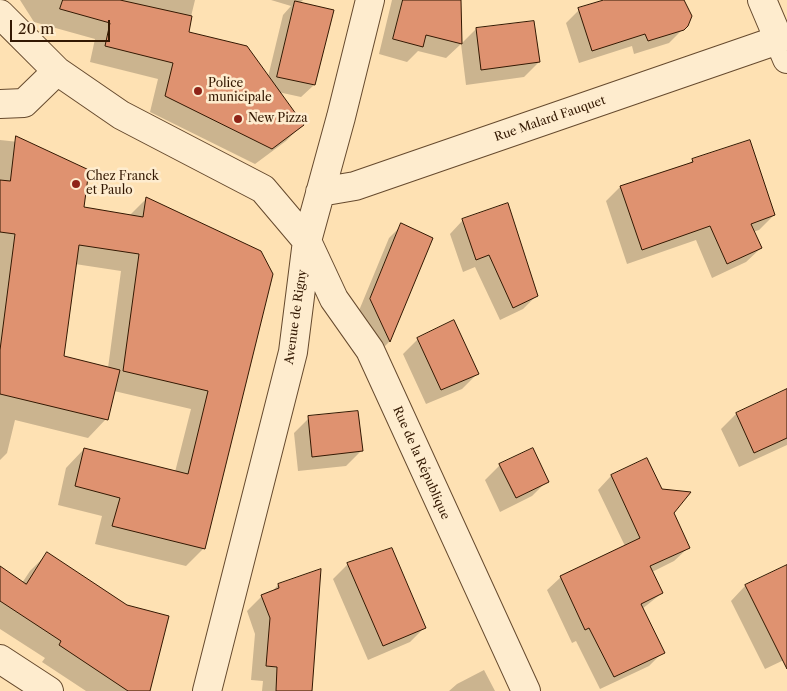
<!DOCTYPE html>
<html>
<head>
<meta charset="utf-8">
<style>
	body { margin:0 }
	#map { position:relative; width:787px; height:691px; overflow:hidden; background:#fee1b3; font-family:"Libre Caslon Text",serif }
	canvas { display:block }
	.scale { position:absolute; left:10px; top:20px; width:100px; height:22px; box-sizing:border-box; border:2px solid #331802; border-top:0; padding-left:6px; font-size:15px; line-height:18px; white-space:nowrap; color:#331802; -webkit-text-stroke:4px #feecce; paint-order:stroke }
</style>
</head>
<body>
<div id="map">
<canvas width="787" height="691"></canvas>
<div class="scale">20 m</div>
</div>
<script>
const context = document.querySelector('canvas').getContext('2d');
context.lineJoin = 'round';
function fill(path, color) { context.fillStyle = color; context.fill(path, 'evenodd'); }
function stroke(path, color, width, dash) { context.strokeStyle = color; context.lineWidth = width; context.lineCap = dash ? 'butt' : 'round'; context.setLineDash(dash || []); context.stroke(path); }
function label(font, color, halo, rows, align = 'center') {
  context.font = font + ' "Libre Caslon Text",serif'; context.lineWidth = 5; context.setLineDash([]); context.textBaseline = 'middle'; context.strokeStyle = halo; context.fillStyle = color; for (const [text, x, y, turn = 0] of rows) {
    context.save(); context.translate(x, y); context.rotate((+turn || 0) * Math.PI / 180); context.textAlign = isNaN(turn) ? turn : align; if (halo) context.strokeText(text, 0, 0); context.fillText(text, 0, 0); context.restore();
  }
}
fill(new Path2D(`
	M20 0H195L187 33 268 77 283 15 291 6 271 0H303L300 3 314 85 301 97 278 92 302 125 286 141 255 164 150 112 158 79 90 62 95 39 34 22Z
	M392 0H460L461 44 446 58 418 51 407 62 379 54Z
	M608 0H683L687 25 669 43 634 54 632 46 579 63 566 23 579 10Z
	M476 29 539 62 524 77 466 85 461 44Z
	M0 140 28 143 83 208 129 216 147 198 260 252 204 548 186 566 95 544 102 516 58 505 66 468 84 449 175 472 191 409 114 391 106 419 88 438 15 420 7 453 0 460ZM75 264 121 271 108 368 62 357Z
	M693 160 774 215 759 230 753 232 761 248 746 262 712 278 696 240 627 264 606 201 620 187 687 165Z
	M463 220 537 295 523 309 500 320 475 267 463 272 450 234Z
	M402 225 432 239 389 342 377 354 358 313 389 238Z
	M418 339 477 374 462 389 426 404 403 354Z
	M784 392 787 398V445L739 467 721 429 736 414Z
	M309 418 361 451 346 466 298 471 294 433Z
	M647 459 688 548 674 561 652 572 662 593 642 609 663 652 649 666 600 689 576 641 572 643 547 590 561 577 625 546 598 490 611 476Z
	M500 465 547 481 532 496 500 512 485 480Z
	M47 554 127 607 146 691H86L42 662 45 658 0 629V568L22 583 30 571Z
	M348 564 425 627 410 642 368 660 333 579Z
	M782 569 787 578V661L786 659 765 669 731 601 745 586Z
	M319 570 308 691H262L263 681 251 680 255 634 247 611 262 596 271 593 278 585Z
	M484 670 495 691H449L457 684Z`), '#0003');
const building = new Path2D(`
	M63 0H120L192 16 189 32 247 46 304 125 272 149 165 96 173 63 105 46 110 23 60 9Z
	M403 0H461L462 44 426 35 423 47 393 39Z
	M604 0H684L692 16 688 26 684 30 648 41 645 34 592 51 578 8Z
	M295 1 334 10 315 85 277 77Z
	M534 21 540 62 481 70 476 28Z
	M16 136 89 170 84 207 143 217 146 197 261 251 273 274 205 549 112 526 120 498 75 486 84 448 188 474 208 391 123 371 139 254 79 245 64 356 120 370 108 420 0 394V350L15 234 0 232V180L10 181Z
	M750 140 775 215 751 224 762 248 727 264 710 226 642 250 620 186 693 162 692 159Z
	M508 203 538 296 513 308 489 255 476 260 462 219Z
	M401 223 433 238 390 342 370 299Z
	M454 320 479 374 441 390 417 338Z
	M787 389V438L754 453 736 413Z
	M358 411 363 451 312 457 308 416Z
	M533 448 549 482 516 498 499 464Z
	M647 458 662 489 691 492 674 513 690 548 650 566 663 593 641 604 665 653 614 677 589 628 585 630 560 576 640 538 611 475Z
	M392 548 426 628 383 646 347 563Z
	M47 552 127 605 169 616 150 691H128L59 645 61 641 0 601V566L26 584Z
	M787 565V669L745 585Z
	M321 569 312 691H276L277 667 266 666 270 618 261 595 279 588 278 584Z`);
fill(building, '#df9270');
stroke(building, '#331802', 1);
const minor = new Path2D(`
	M762 0 787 59
	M0 14 57 71 121 115 263 189 307 241 334 299 370 350 526 691
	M0 104 24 103 57 71
	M320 192 355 186 778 40
	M0 659 49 691
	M207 691 293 352 307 241 341 117 370 0`);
stroke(minor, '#664a2e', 30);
stroke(minor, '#feecce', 28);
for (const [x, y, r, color] of [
	[198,91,5,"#8f2418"],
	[238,119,5,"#8f2418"],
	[76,184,5,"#8f2418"]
]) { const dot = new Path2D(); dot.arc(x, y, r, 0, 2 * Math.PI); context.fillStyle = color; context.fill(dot); stroke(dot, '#feecce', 2); }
label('12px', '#331802', '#feecce', [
	["Police",208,84],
	["municipale",208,98],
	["New Pizza",248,119],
	["Chez Franck",86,177],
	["et Paulo",86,191]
], 'left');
label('12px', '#331802', '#feecce', [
	["Rue Malard Fauquet",550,119,-19],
	["Avenue de Rigny",296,317,-82],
	["Rue de la République",421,463,66]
]);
</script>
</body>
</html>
